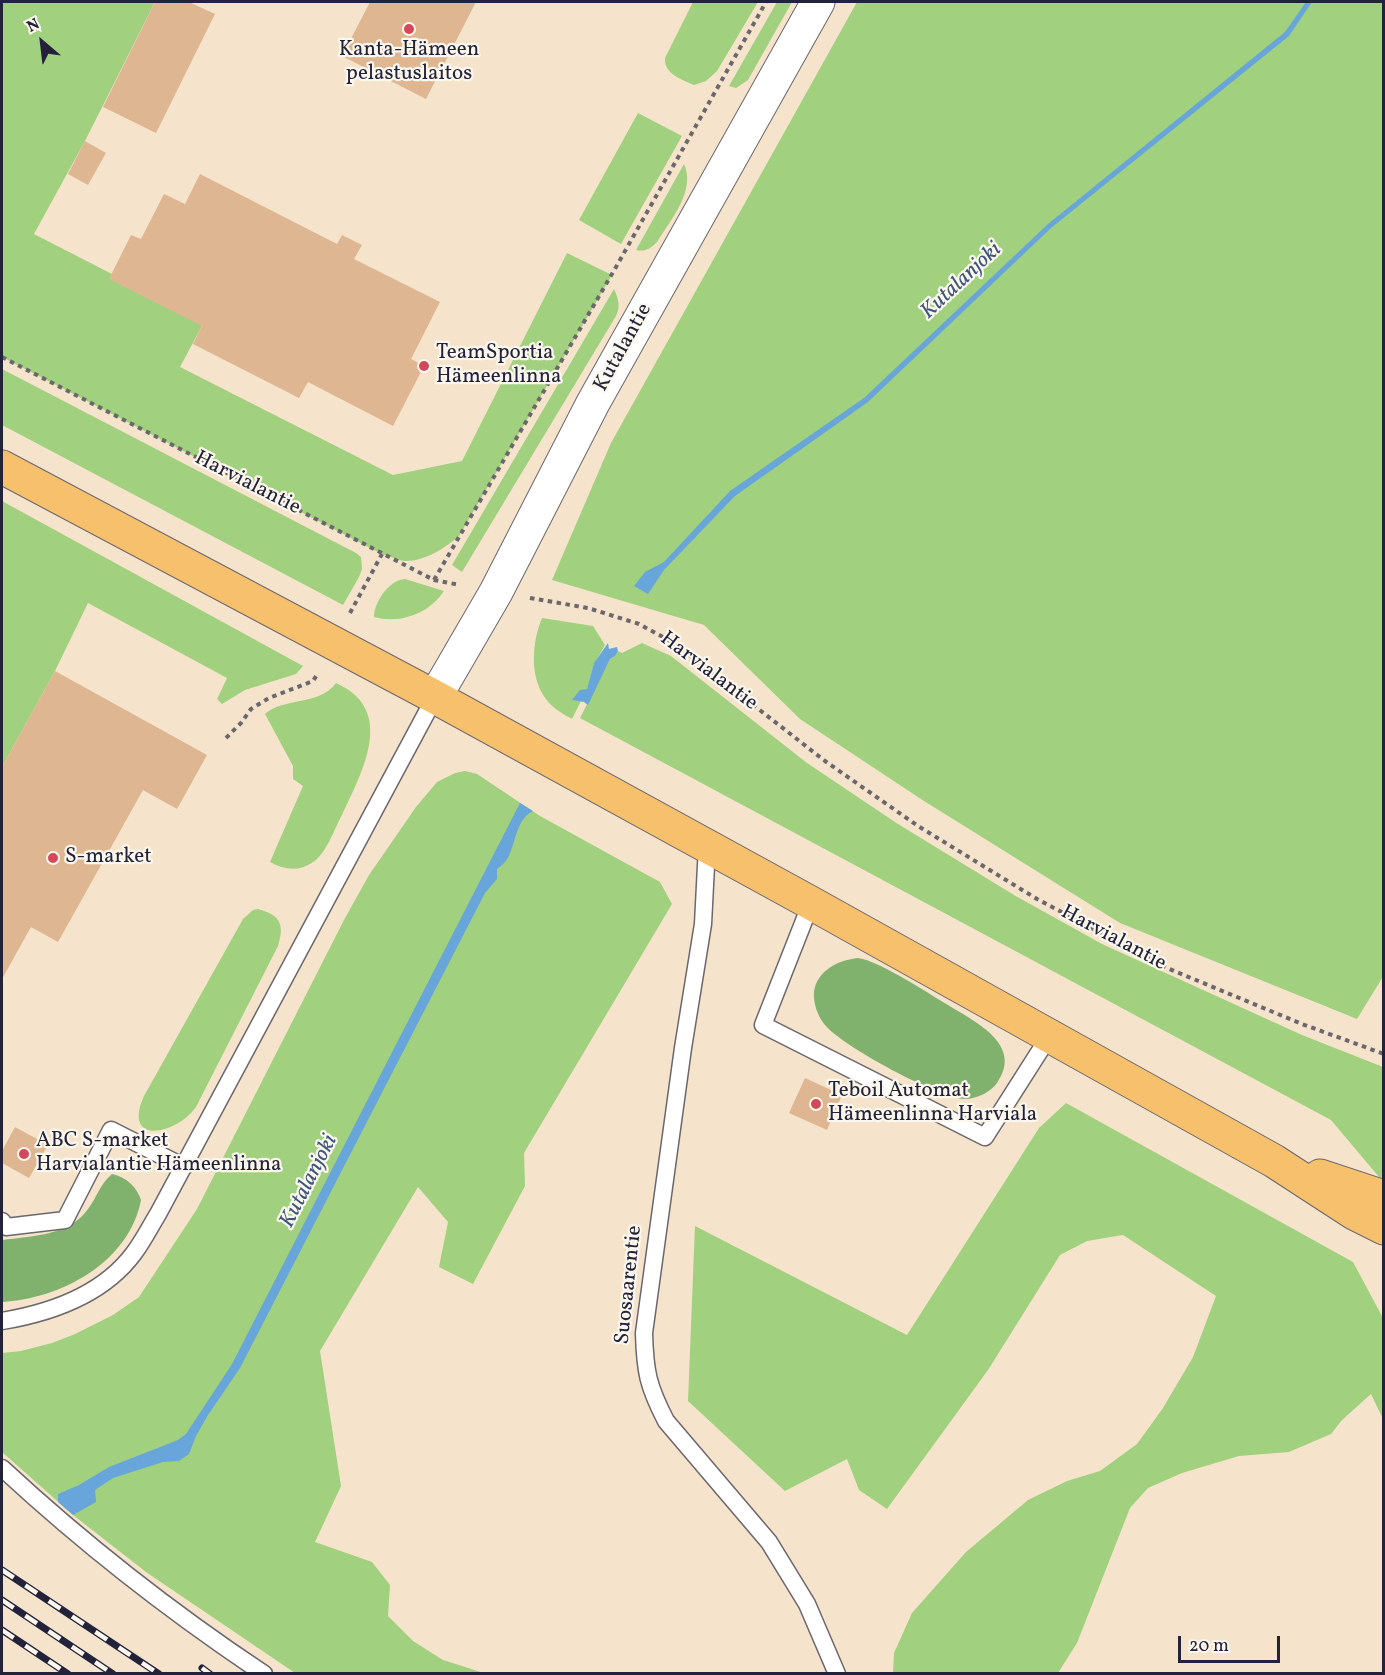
<!DOCTYPE html>
<html>
<head>
<meta charset="utf-8">
<style>
	body { margin:0 }
	#map { position:relative; width:1385px; height:1675px; overflow:hidden; background:#f5e4cb; font-family:Vollkorn,serif }
	canvas { display:block }
	.frame { position:absolute; inset:0; border:3px solid #22223b; pointer-events:none }
	.north { position:absolute; left:12px; top:12px; width:60px; height:60px; -webkit-text-stroke:4px #fbf7ec; paint-order:stroke; rotate:332deg; font-size:16px; font-weight:700; line-height:24px; text-align:center; color:#22223b }
	.north::after { content:''; display:block; margin:auto; width:21px; height:27px; background:#22223b; clip-path:polygon(50% 0,100% 100%,50% 72%,0 100%) }
	.scale { position:absolute; left:1178px; top:1636px; width:102px; height:27px; box-sizing:border-box; border:3px solid #22223b; border-top:0; padding-left:8px; font-size:18px; line-height:21px; white-space:nowrap; color:#22223b; -webkit-text-stroke:4px #fbf7ec; paint-order:stroke }
</style>
</head>
<body>
<div id="map">
<canvas width="1385" height="1675"></canvas>
<div class="frame"></div>
<div class="north">N</div>
<div class="scale">20 m</div>
</div>
<script>
const context = document.querySelector('canvas').getContext('2d');
context.lineJoin = 'round';
function fill(path, color) { context.fillStyle = color; context.fill(path, 'evenodd'); }
function stroke(path, color, width, dash) { context.strokeStyle = color; context.lineWidth = width; context.lineCap = dash ? 'butt' : 'round'; context.setLineDash(dash || []); context.stroke(path); }
function label(font, color, halo, rows, align = 'center') {
  context.font = font + ' Vollkorn,serif'; context.lineWidth = 4.5; context.setLineDash([]); context.textBaseline = 'middle'; context.strokeStyle = halo; context.fillStyle = color; for (const [text, x, y, turn = 0] of rows) {
    context.save(); context.translate(x, y); context.rotate((+turn || 0) * Math.PI / 180); context.textAlign = isNaN(turn) ? turn : align; if (halo) context.strokeText(text, 0, 0); context.fillText(text, 0, 0); context.restore();
  }
}
fill(new Path2D(`
	M2 2H155L85 141 34 234 112 274 202 326 180 367 393 475 462 461 567 253 612 275 459 536C445 548 425 561 406 561 398 561 390 556 382 554L2 357Z
	M693 2H758L717 71 706 81 694 85C681 79 664 74 665 58Z
	M777 2H792L748 80 736 88 729 86Z
	M857 2H1383L1384 975 1357 1019 1120 923 924 801 800 719 704 625 552 580 611 443Z
	M638 113 682 136 621 244 579 220Z
	M684 164C696 191 671 219 657 242 650 249 645 252 636 250Z
	M614 289C618 298 621 306 616 316L462 572 452 565Z
	M2 369 356 553 361 557 362 569 359 577 343 605 2 425Z
	M2 501 303 666 296 674 245 690 222 704 217 699 227 678 88 603 55 671 2 767Z
	M405 579 444 591C429 614 400 624 374 617 374 602 389 580 405 579Z
	M542 618 593 626 605 645 594 664 587 690 573 700 581 701 572 719C563 714 551 707 546 699 529 677 532 642 542 618Z
	M642 643 671 656 807 763 898 824 1014 895 1102 944 1302 1035 1383 1067V1178L1379 1177 1331 1120 580 718 610 659 615 656 618 651 622 653Z
	M336 683C397 710 362 772 342 815 334 829 327 853 313 862 299 872 284 870 270 862L303 786 293 779V766L265 714C284 697 319 706 336 683Z
	M465 771 477 774 540 816 660 882 672 904 524 1153 525 1186 473 1284 439 1267 448 1222 418 1187 320 1351 341 1486 315 1542 372 1562 390 1585 388 1616 413 1641 443 1660 484 1673H295L146 1572 73 1515 2 1452V1353L21 1351 52 1343 75 1334 113 1315 139 1297 197 1209 344 920 369 875 416 807 437 782 455 773Z
	M258 909C280 915 285 924 278 946L196 1107C174 1137 122 1144 144 1096L243 919 253 910Z
	M1066 1103 1353 1262 1383 1318V1419L1371 1394 1342 1420 1331 1434 1289 1452 1239 1456 1182 1473 1148 1488 1130 1508 1077 1643 1058 1673H893L894 1653 912 1613 966 1552 1028 1500 1067 1481 1100 1471 1137 1444 1163 1408 1193 1357 1216 1296 1123 1235 1087 1241 1060 1255 988 1370 887 1509 859 1490 847 1459 785 1491 688 1401 695 1226 907 1335 1039 1128Z`), '#a1d07e');
fill(new Path2D(`
	M858 958C881 961 935 998 958 1011 985 1027 1021 1049 997 1083 991 1092 976 1099 965 1099 940 1099 842 1046 825 1025 818 1017 813 1003 814 992 817 970 839 960 858 958Z
	M112 1174C126 1177 137 1187 141 1200 129 1263 60 1299 2 1302V1240C31 1236 69 1236 88 1209 97 1197 100 1184 112 1174Z`), '#80b26d');
fill(new Path2D(`
	M1306 2H1312L1289 36 1051 228 868 402 735 496 664 570 648 594 634 586 645 572 664 562 730 491 864 398 1048 224 1285 32Z
	M608 643 609 649 617 647 618 651 615 656 610 659 588 705 584 702 572 700 580 690 587 689 594 663Z
	M520 803 533 811C514 820 516 849 505 862 503 865 499 867 497 869V879L485 893 240 1368 208 1415 196 1436 189 1454 179 1461 163 1462 113 1478 95 1490 96 1502 73 1515 58 1502V1494L79 1485 109 1467 178 1440 186 1434 232 1364Z`), '#68a5da');
fill(new Path2D(`
	M155 2H189L215 14 156 133 103 107Z
	M370 2H476L426 99 342 56Z
	M85 141 106 153 88 185 68 174Z
	M200 174 337 244 342 235 362 245 354 259 440 302 411 359 424 366 393 426 308 382 299 398 193 344 202 326 109 279 131 235 141 239 164 194 185 204Z
	M55 671 207 755 177 809 143 790 58 942 31 927 2 979V767Z
	M805 1078 842 1095 827 1130 789 1113Z
	M15 1127 48 1145 29 1178 2 1163V1151Z`), '#deb691');
const lane = new Path2D(`
	M707 846 703 924 683 1048 644 1333C645 1372 648 1386 666 1421L769 1542 807 1604 837 1674
	M811 903 763 1025 985 1137 1050 1035
	M2 1221 6 1227 65 1220 111 1130 184 1167
	M2 1321C50 1313 103 1295 134 1253 143 1241 150 1227 158 1214L435 697
	M2 1468C84 1544 171 1612 264 1674`);
const street = new Path2D(`
	M435 697 496 592 593 403 818 2`);
const primary = new Path2D(`
	M2 467 435 697 811 903 1274 1161 1354 1213 1384 1228
	M1320 1176 1384 1197`);
stroke(lane, '#6c666d', 19);
stroke(street, '#6c666d', 35);
stroke(primary, '#6c666d', 35);
stroke(new Path2D(`
	M2 357 434 580 460 585
	M434 580 616 267 766 2
	M530 598 588 608 639 624 674 643 825 761 918 826 1037 899 1167 968 1302 1024 1384 1054
	M350 613 382 554
	M226 738 241 723 251 709 269 698 313 681 318 673`), '#6c666d', 4, [4.5, 4.5]);
stroke(lane, '#fff', 16);
stroke(street, '#fff', 33);
stroke(primary, '#f7c06c', 33);
const rail = new Path2D(`
	M2 1570 159 1674
	M2 1600 113 1674
	M2 1630 68 1674
	M202 1668 210 1674`);
stroke(rail, '#22223b', 7);
stroke(rail, '#fbf7ec', 4.5, [14]);
for (const [x, y, r, color] of [
	[409,29,6,"#d1495b"],
	[424,366,6,"#d1495b"],
	[53,858,6,"#d1495b"],
	[816,1104,6,"#d1495b"],
	[24,1154,6,"#d1495b"]
]) { const dot = new Path2D(); dot.arc(x, y, r, 0, 2 * Math.PI); context.fillStyle = color; context.fill(dot); stroke(dot, '#fbf7ec', 2); }
label('21px', '#22223b', '#fbf7ec', [
	["Kanta-Hämeen",409,51,"center"],
	["pelastuslaitos",409,75,"center"],
	["TeamSportia",436,354],
	["Hämeenlinna",436,378],
	["S-market",65,858],
	["Teboil Automat",828,1092],
	["Hämeenlinna Harviala",828,1116],
	["ABC S-market",36,1142],
	["Harvialantie Hämeenlinna",36,1166]
], 'left');
label('21px', '#22223b', '#fbf7ec', [
	["Kutalantie",624,348,-61],
	["Harvialantie",247,484,27],
	["Harvialantie",708,672,37],
	["Harvialantie",1113,939,28],
	["Suosaarentie",630,1285,-84]
]);
label('italic 22px', '#3e567b', '#fbf7ec', [
	["Kutalanjoki",962,282,-43],
	["Kutalanjoki",310,1182,-63]
]);
</script>
</body>
</html>
